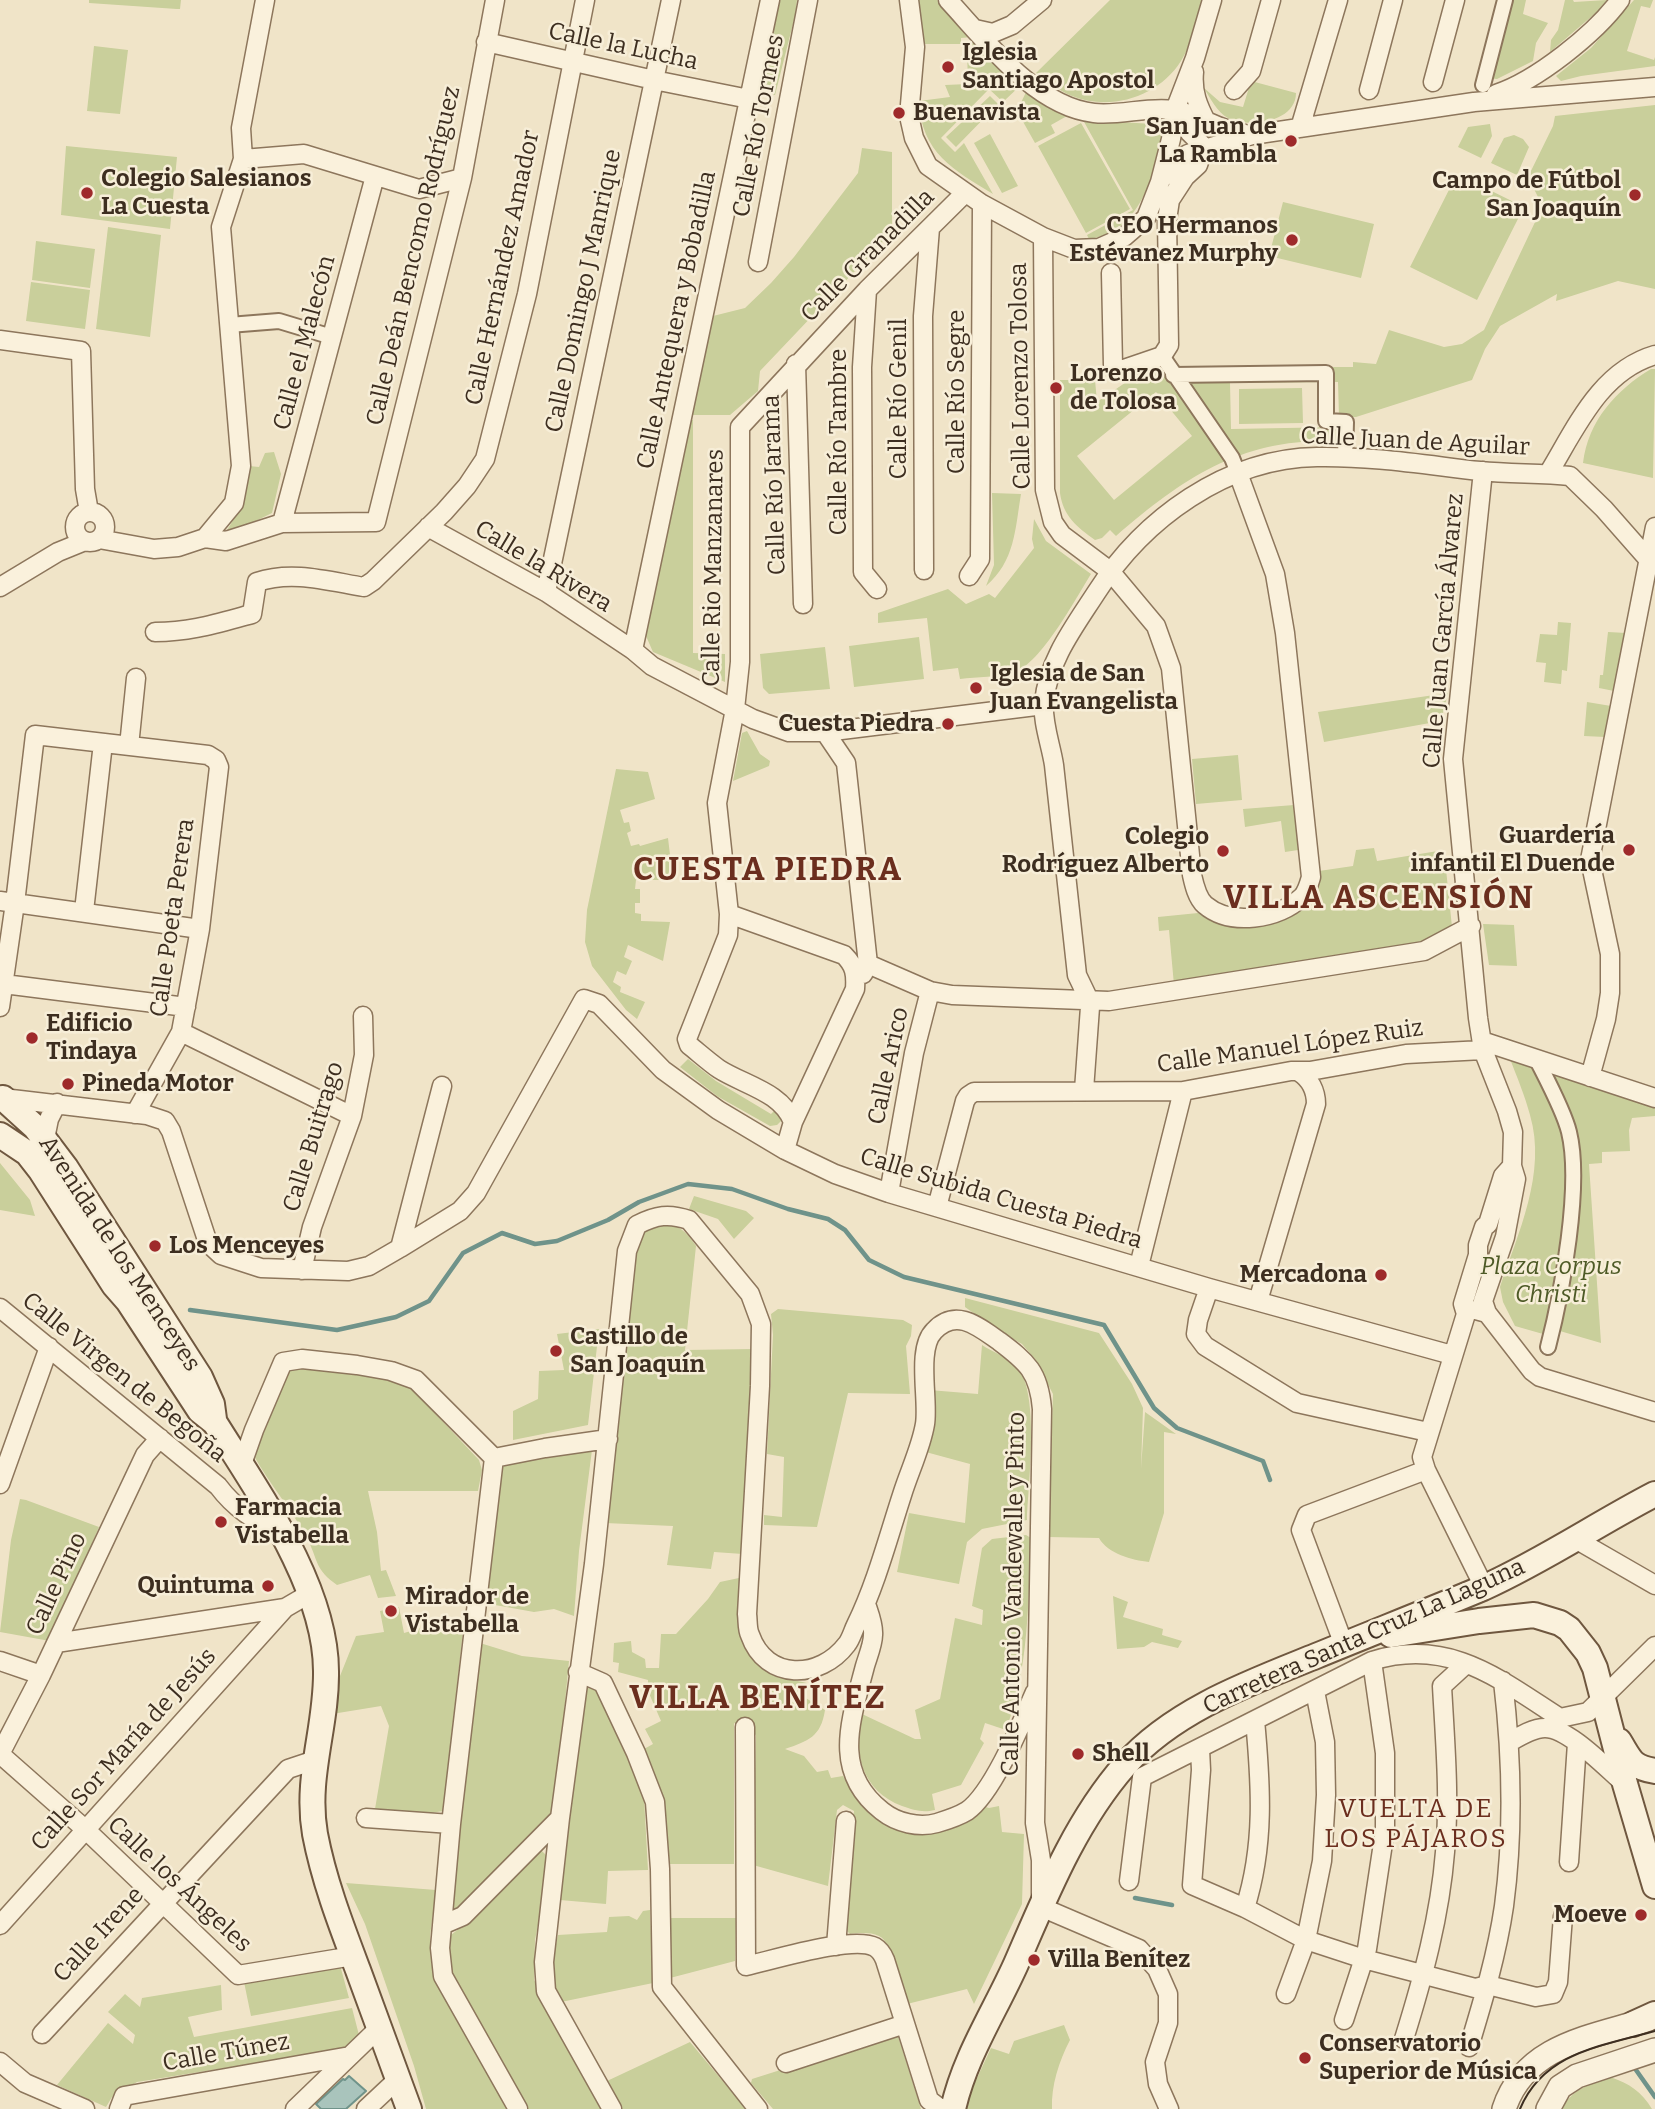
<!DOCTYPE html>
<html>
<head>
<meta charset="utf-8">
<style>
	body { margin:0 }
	canvas { display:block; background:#f0e4c8 }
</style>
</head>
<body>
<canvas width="1655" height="2109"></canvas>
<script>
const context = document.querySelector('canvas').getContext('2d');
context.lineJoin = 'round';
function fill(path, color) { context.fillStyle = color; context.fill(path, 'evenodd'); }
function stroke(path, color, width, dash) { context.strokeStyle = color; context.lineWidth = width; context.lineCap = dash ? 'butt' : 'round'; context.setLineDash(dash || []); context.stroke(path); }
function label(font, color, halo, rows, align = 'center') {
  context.font = font + ' Bitter,serif'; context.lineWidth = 5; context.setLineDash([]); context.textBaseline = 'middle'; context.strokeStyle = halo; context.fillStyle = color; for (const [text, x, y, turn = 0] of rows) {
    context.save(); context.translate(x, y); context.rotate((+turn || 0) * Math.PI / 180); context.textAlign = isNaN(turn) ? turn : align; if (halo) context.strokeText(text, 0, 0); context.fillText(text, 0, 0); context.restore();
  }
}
fill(new Path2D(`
	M89 0H181L180 9H177L89 3Z
	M776 0H797L795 16 775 95 754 91Z
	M918 0H937L1022 84 1003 102 989 89 941 138 955 152 964 143 993 194C954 170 921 153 919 101L950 97 945 85 968 84 967 50H972V37L961 38V44H921Z
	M1110 0H1202C1196 20 1192 44 1181 61 1159 96 1112 112 1072 96 1059 91 1048 81 1036 73Z
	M1508 0H1526L1523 14 1548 23 1536 43 1533 61 1497 79 1487 78Z
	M1565 0H1573L1574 2 1607 0 1598 11 1550 52 1551 40 1558 30Z
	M1634 0H1653L1650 8 1641 6 1627 51 1654 60 1655 57V66L1581 76 1561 81 1556 76 1591 48Z
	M94 46 128 50 120 114 87 111Z
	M1251 81 1296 93C1296 122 1249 129 1228 118 1217 112 1210 98 1204 88L1220 102 1243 107Z
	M1027 90 1043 105 1067 116 1051 125 1055 133 1035 143 1017 111Z
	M990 96 998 104 956 147 946 137Z
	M1655 105V289L1618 281 1556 301 1557 294 1500 326 1485 349 1472 380 1356 417H1339L1338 382 1230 383 1231 429 1339 427V441C1243 438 1187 475 1116 536L1110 530 1102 538 1095 540C1077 527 1063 516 1060 493V380H1095L1097 402 1138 374 1173 359 1180 367H1353V362L1376 364 1389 330 1444 347 1462 344 1484 330 1536 220 1538 197 1528 177 1553 126 1555 116ZM1156 392 1192 436 1114 500 1077 456Z
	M1083 120 1154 124C1163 130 1164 135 1164 146 1148 185 1138 232 1089 239L1087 235 1133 210Z
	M1081 123 1130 209 1086 233 1038 146Z
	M1490 124 1492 136 1481 158 1458 147 1468 127Z
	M990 134 1018 186 1002 193 974 143Z
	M1514 135 1523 139 1529 147 1517 175 1491 163 1504 138Z
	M66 146 177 157 170 229 61 215Z
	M862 148 892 152V232L760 371 758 391 730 415H687L709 317 745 308 771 283 794 257 858 173Z
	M1457 174 1524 207 1477 300 1410 267Z
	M1283 202 1374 224 1361 278 1269 256Z
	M108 227 161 235 150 337 96 329Z
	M36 241 95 249 90 288 32 280Z
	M31 282 90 290 85 329 26 321Z
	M1651 369H1655L1653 478 1583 463C1588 421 1616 390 1651 369Z
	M1302 388 1303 423 1239 424V389Z
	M687 419 693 420V653L725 654V682L653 652 646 636Z
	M274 452 281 474 272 513 227 535 225 533C240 511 247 493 249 466L259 467 265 453Z
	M992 493 1021 494C1015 530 1015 561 986 586L994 565Z
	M1034 519 1046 541 1091 574C1076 598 1041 664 1014 672 998 677 977 677 960 679L958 668 933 671 927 618 878 623V613L948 589 966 604 989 594 995 598 1034 548 1032 539Z
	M1558 622 1571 623 1567 671 1562 670 1561 684 1544 682 1546 663 1536 662 1540 634 1557 635Z
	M1608 632 1626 633 1614 691 1599 688 1600 675H1603Z
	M919 637 924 679 854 687 849 646Z
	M825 647 830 689 769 694 763 688 760 654Z
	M1448 693 1441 721 1324 742 1318 712Z
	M1587 702 1611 706 1605 737 1584 736Z
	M747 731 760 754 770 761 769 766 733 781 742 733Z
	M1238 755 1242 800 1196 804 1192 759Z
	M616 769 648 772 655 799 620 810 624 823 629 822 631 831 627 833 631 846 639 844 640 846 668 838 673 880H636L635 889H640V903H635V913L641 914V921L670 922 663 961 628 945 624 957 632 961 626 975 617 971 613 982 621 987 620 992 645 1002 637 1019 626 1010 592 966 585 942 587 910Z
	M1294 805 1298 850 1285 852 1281 821 1245 827 1243 809Z
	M1374 848 1377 861 1444 850 1452 927 1422 945 1174 985 1169 930 1159 931 1158 917 1198 913 1219 924 1251 927 1274 921 1319 871 1353 866 1356 850Z
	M1483 924 1514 925 1517 966 1489 965Z
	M688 1059 716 1081 771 1114 775 1110 782 1120 777 1125 770 1126 717 1096 680 1067Z
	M1510 1059 1655 1106V1116L1632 1118 1629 1130 1630 1151 1602 1152V1163L1589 1164 1601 1343 1553 1329 1550 1336 1515 1326 1503 1302 1500 1287C1518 1233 1547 1173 1530 1115 1525 1096 1517 1077 1510 1059Z
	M0 1163 30 1200 35 1216 0 1210Z
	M694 1196 746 1211 754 1218 734 1239 718 1219 689 1209Z
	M661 1222C679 1225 686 1231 696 1246L685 1350 754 1349 743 1554 714 1552 711 1569 667 1565 673 1526 605 1523 630 1255 638 1232Z
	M965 1298 1099 1333 1132 1384 1143 1408 1141 1469 1145 1412 1176 1434 1164 1432V1513L1149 1562C1132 1560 1108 1554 1099 1538L1048 1537 1053 1394 1035 1359 1022 1344 994 1328 965 1307Z
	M778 1309 903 1320 912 1325 911 1336 906 1346 910 1394 848 1393 817 1527 764 1525V1515L782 1517 784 1457 767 1454 773 1335 771 1314Z
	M599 1329 588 1425 513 1440V1411L538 1399 539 1371 564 1370 557 1334Z
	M982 1345C992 1352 1006 1356 1015 1364 1041 1389 1028 1484 1027 1520L982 1529 967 1542 959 1584 897 1572 909 1513 965 1523 970 1464 922 1451 929 1390 978 1394Z
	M290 1362 382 1376 410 1387 479 1460 482 1470 478 1491H368L377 1532 381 1571 386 1570 396 1596 378 1598 370 1575 337 1585C315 1569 319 1563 308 1540 293 1511 270 1485 254 1456Z
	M587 1443 592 1450 579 1551 574 1616 554 1609 534 1612 484 1603 499 1464Z
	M20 1499 26 1500 99 1527 50 1641 0 1632 11 1540Z
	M1026 1535 1031 1538C1028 1604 1029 1668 1006 1730L985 1723 980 1739 984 1743 961 1785 932 1794 935 1810C922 1813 914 1810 902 1806 862 1791 852 1752 862 1714L915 1739H921L915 1710 940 1699 955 1618 982 1625 983 1610 972 1606 982 1548 992 1539Z
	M739 1578 738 1630 756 1662 774 1676 807 1683 801 1695 825 1710C821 1737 808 1741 785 1749L804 1756 817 1772 828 1770 831 1778 843 1776 853 1794 877 1816 906 1828 982 1806 989 1808 999 1806 1002 1832 1024 1834 1022 1904 974 2004 967 1989 907 2004C902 1989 893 1942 879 1936 870 1932 859 1933 850 1934L843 1927 854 1811 843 1805 837 1810 828 1886 753 1865 756 1735 734 1723V1864H667L662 1794 644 1749 653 1744 645 1729 661 1721 648 1691V1680L618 1672 619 1663 613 1662 614 1643 631 1641 632 1652 645 1659 646 1668H659L661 1634H676L708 1599 720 1582Z
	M1113 1596 1128 1602 1123 1617 1163 1629 1162 1635 1182 1641 1178 1648 1152 1642 1144 1647 1117 1649Z
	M399 1607 404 1633 421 1628 433 1619 463 1631 443 1811 431 1813 375 1809 389 1726 381 1706 332 1714 340 1676 356 1636 384 1632 380 1611Z
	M480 1643 522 1656 569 1661 554 1815 468 1906 452 1913 457 1840Z
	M585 1682 597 1687 644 1798 648 1870 608 1871 606 1904 560 1900 575 1756Z
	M541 1850 547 1856 545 1889 535 1940 534 1980 605 2109H526L451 1976 447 1962 451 1935 466 1923Z
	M346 1883 436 1890 430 1936 431 1962 435 1976 447 2003 507 2109H426L414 2066 365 1924Z
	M650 1910 653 1983 561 2002C550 1976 552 1963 558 1935L607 1932 609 1917 629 1916 637 1920 643 1911Z
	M667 1918H736L735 1961 670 1978Z
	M340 1965 349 1998 251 2016 244 1982Z
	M221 1985 222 2010 188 2017 194 2037 352 2008 359 2035 349 2048 137 2082 112 2097 106 2107 57 2085 108 2023 133 2044 135 2035 108 2012 125 1994 140 2007 142 1998Z
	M1064 2025 1070 2040C1059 2061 1051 2086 1052 2109H966L971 2091 991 2048 1009 2054 1014 2041Z
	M897 2033 921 2109H773L751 2083 752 2079Z
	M690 2042 746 2109H622L607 2081Z
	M1610 2077C1629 2083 1642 2092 1652 2109H1561C1572 2090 1589 2084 1610 2077Z`), '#c9cf9b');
const water = new Path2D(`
	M349 2076 366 2091 346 2109H321L316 2104 343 2079 345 2080Z`);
fill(water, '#a9c4bc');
stroke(water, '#6f938a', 2);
stroke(new Path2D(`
	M190 1310 337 1330 396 1317 429 1301 463 1253 502 1233 535 1244 557 1241 608 1220 639 1202 688 1184 732 1189 788 1209 828 1219 845 1230 869 1260 904 1277 1104 1325 1154 1408 1177 1428 1263 1461 1270 1480
	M1135 1898 1172 1905
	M1636 2070 1655 2097`), '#6f938a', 4.5);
const pedestrian = new Path2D(`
	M1483 85 1505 0
	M229 325 279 321 332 337
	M1162 356 1232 458 1238 473
	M1173 375 1326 373V421L1346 422 1345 458
	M1536 1058C1546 1078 1564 1111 1569 1132 1582 1185 1562 1293 1548 1347`);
const minor = new Path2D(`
	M909 0 915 47 909 116 914 138 928 166 982 204 1043 237 1074 249 1099 248 1124 237 1146 218 1160 182 1171 139 1175 110 1195 58 1212 0
	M948 0C986 41 1036 107 1094 113 1121 116 1147 106 1174 110 1199 114 1219 131 1245 134
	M975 29 993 33 1012 25 1042 0
	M486 42 654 80 749 99
	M1194 72C1192 92 1198 106 1207 123
	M1433 82 1455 0
	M1234 90 1251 71 1271 0
	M1369 90 1393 0
	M1496 94C1536 81 1595 34 1620 0
	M1300 128 1338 0
	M243 159 304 154 419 189 462 178
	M1164 177 1175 162 1188 154 1252 135 1474 102 1655 87
	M1043 237 1045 490 1053 522 1062 535 1110 571 1156 626 1171 668 1192 875C1194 884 1197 898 1205 905 1231 927 1278 919 1302 897 1307 892 1309 884 1311 877L1285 633 1275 574 1238 473
	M758 262 808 0
	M1111 273 1113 365 1121 370 1162 356 1169 345 1167 220 1170 200 1185 177 1198 165 1204 147 1190 133 1175 110
	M867 290 862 367 863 572 877 589
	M0 340 81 351 85 489 89 512
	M796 364 803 604
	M1483 471 1453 759 1478 1018 1483 1050 1507 1111 1513 1132 1512 1166 1516 1179 1505 1237 1483 1301 1487 1313
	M1548 474C1576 428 1600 371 1655 355
	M75 527a15 15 0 1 1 30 0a15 15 0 1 1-30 0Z
	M282 523 375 176
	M428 527 546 592 633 650 652 666 753 719 789 732H825L1044 705
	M205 538 226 541 282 523 376 522 462 178 495 0
	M99 539 154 549 178 547 205 538 234 503 241 466 221 227 243 159 241 128 265 0
	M924 570 923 316 930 228
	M969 576 980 559 982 204
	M0 587 58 552 85 541
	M546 592 671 0
	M155 632C191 632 218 623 252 614L257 582C292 570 328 581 364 587L373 581 444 512 467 486 485 459 527 294 585 0
	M633 650 770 0
	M825 732 846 763 868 964 863 974
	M129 746 136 678
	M0 901 200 929
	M84 911 103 743
	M729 914 844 955C855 966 856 974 855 989L793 1122 785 1150
	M868 964 930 991 952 995 1109 1001 1424 951 1471 926
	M4 984 186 1007
	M0 1007 15 903 35 735 208 755 216 760 219 767 200 929 181 1032 135 1114
	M181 1032 352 1116
	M1482 1041 1655 1098
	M1590 1077 1606 1019 1610 993V954L1590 860 1655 527
	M1084 1090 1090 1007 1089 1000 1077 975C1069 905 1062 835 1054 765 1051 745 1042 722 1044 702 1048 661 1074 627 1096 593 1143 519 1226 458 1317 457 1372 456 1426 465 1480 471 1510 474 1540 473 1570 476L1604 509 1648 559
	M3 1098 147 1115 165 1121 171 1131 208 1243 221 1255 261 1268 348 1271 369 1266 400 1248 460 1211 476 1193 584 999 599 1004 663 1070 718 1110 785 1150 835 1174 889 1193 1209 1288 1452 1355
	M793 1122C782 1092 744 1085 719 1069 709 1062 699 1053 689 1045L687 1039 728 935 729 914 717 803 735 709 740 662V427L867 290 965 193
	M45 1139 49 1119 57 1103
	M889 1193 914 1053 930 991
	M937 1207 965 1101 968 1096 974 1092 1183 1091 1291 1071H1310L1406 1054 1483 1050
	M400 1248 442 1086
	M1139 1266 1183 1091
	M302 1270 312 1227 352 1116 364 1055 363 1016
	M1209 1288 1198 1320 1196 1334 1205 1346 1297 1403 1428 1432
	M1258 1301 1316 1104C1316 1091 1310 1079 1299 1072
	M0 1308 218 1486C233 1506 256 1524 280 1530
	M1476 1310 1487 1313 1532 1371 1540 1377 1655 1412
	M241 1467 254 1430 283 1362 302 1359 357 1365 391 1371 416 1380 494 1458
	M0 1484 49 1347
	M1577 1540 1655 1585
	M1484 1587 1426 1470 1422 1457 1466 1314 1463 1304 1478 1255V1245L1484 1227 1488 1224 1503 1176 1512 1166
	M866 1604C869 1613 874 1625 873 1635 873 1644 868 1656 865 1666 851 1720 831 1771 882 1811 897 1823 919 1828 937 1823 947 1820 959 1816 967 1811 993 1793 1022 1722 1035 1692
	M56 1643 285 1608 309 1594
	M1344 1645 1301 1530 1307 1515 1426 1470
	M0 1661 41 1675
	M578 1672 603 1683 636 1753 655 1802 660 1869 662 1987 758 2109
	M1557 1726 1560 1718 1588 1712 1655 1646
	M745 1727 746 1966C773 1960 853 1935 875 1947 880 1950 883 1955 885 1960L929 2100 941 2109
	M1510 1742C1520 1736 1533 1728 1545 1728 1569 1728 1607 1769 1625 1784
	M1200 1749 1201 1770 1192 1885 1245 1908 1306 1940 1364 1959 1475 1988 1488 1985 1536 1997 1553 1994 1558 1982 1563 1916
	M0 1754 85 1829 238 1975 353 1956
	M0 1754 41 1675 145 1455 160 1438
	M366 1818 451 1824
	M1569 1862 1577 1743
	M1129 1881 1142 1777 1372 1661C1449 1637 1499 1679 1560 1718
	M1245 1908C1265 1845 1261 1785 1255 1720
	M0 1925 285 1608
	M442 1925 463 1916 560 1818
	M836 1946 846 1821
	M1286 1994 1306 1940 1322 1861 1326 1795 1325 1742 1315 1691
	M1344 2020 1367 1949 1385 1830V1753L1372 1661
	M42 2034 288 1769 315 1760
	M1404 2039C1423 1978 1440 1916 1445 1852 1450 1797 1445 1741 1442 1686L1466 1664
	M1469 2047C1483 2001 1497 1954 1504 1906 1514 1831 1512 1757 1503 1681
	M0 2062 25 2083 85 2109
	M786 2063 905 2024
	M119 2109 124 2096 350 2056
	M295 2109 379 2028
	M366 2109 398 2079
	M518 2109 443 1976 440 1948 451 1824 494 1458 545 1448 608 1439
	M612 2109 546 1991 544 1962 560 1818 594 1564 627 1251 637 1225C656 1215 669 1213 689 1220L750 1294 761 1324 760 1386 747 1614C748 1621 747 1629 750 1635 766 1681 820 1680 847 1644 851 1639 853 1631 856 1625 876 1584 888 1538 902 1495 909 1472 921 1448 925 1424 929 1400 916 1349 934 1331 956 1307 979 1327 999 1341 1027 1362 1039 1372 1042 1409L1035 1823 1041 1860V1907L1139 1949 1157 1969 1168 1994V2023L1155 2062 1158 2084 1169 2109`);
const tertiary = new Path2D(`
	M1504 2109C1525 2044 1593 2037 1649 2019
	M1548 2109 1560 2087 1577 2076 1655 2050`);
const secondary = new Path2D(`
	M3 1098 35 1127 66 1168 200 1377 212 1404 214 1419
	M0 1135 27 1153 41 1171 114 1285 128 1301 200 1411 215 1423C258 1492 326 1587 326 1671 327 1727 305 1777 315 1834 324 1881 341 1925 358 1970 375 2016 392 2063 409 2109
	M1391 1635 1479 1621 1534 1615 1560 1623 1569 1629 1588 1653 1595 1668 1625 1784 1655 1886
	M1619 1741C1631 1760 1631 1767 1655 1771
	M1633 2024 1655 2014
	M953 2109C965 2056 994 2013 1016 1964 1046 1895 1075 1822 1125 1765 1174 1710 1249 1683 1316 1656 1372 1633 1428 1611 1483 1588 1543 1561 1597 1524 1655 1494`);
stroke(pedestrian, '#8d765c', 18);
stroke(minor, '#8d765c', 21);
stroke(tertiary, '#8d765c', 26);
stroke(secondary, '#6f573f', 28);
stroke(pedestrian, '#faf1dc', 14);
stroke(minor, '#faf1dc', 18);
stroke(tertiary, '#faf1dc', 23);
stroke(secondary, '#faf1dc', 24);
stroke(new Path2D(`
	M1520 2109C1544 2052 1602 2046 1655 2031`), '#3d2e20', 2);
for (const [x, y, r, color] of [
	[948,67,7,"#9e2a2b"],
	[899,113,7,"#9e2a2b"],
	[1291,141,7,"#9e2a2b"],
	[87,193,7,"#9e2a2b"],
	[1635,195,7,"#9e2a2b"],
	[1292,240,7,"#9e2a2b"],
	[1056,388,7,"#9e2a2b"],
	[976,688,7,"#9e2a2b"],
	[948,724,7,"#9e2a2b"],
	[1629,850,7,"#9e2a2b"],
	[1223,851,7,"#9e2a2b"],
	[32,1038,7,"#9e2a2b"],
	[68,1084,7,"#9e2a2b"],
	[155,1246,7,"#9e2a2b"],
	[1381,1275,7,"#9e2a2b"],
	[556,1351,7,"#9e2a2b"],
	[221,1522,7,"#9e2a2b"],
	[268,1586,7,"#9e2a2b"],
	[391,1611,7,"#9e2a2b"],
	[1078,1754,7,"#9e2a2b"],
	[1641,1915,7,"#9e2a2b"],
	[1034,1960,7,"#9e2a2b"],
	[1305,2058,7,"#9e2a2b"]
]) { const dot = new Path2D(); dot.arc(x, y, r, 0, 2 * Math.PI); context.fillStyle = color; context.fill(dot); stroke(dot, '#f7eed8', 2.5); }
label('24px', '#3d2e20', '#f7eed8', [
	["Calle la Lucha",623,47,12],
	["Calle Río Tormes",759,126,-79],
	["Calle Deán Bencomo Rodríguez",414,256,-77],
	["Calle Granadilla",868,256,-45],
	["Calle Hernández Amador",503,268,-78],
	["Calle Domingo J Manrique",584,291,-78],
	["Calle Antequera y Bobadilla",677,320,-78],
	["Calle el Malecón",305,343,-75],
	["Calle Lorenzo Tolosa",1021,376,-91],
	["Calle Río Segre",957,392,-90],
	["Calle Río Genil",899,399,-90],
	["Calle Río Tambre",839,442,-90],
	["Calle Juan de Aguilar",1415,442,3],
	["Calle Río Jarama",775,485,-92],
	["Calle la Rivera",543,567,31],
	["Calle Rio Manzanares",714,568,-89],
	["Calle Juan García Álvarez",1444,631,-85],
	["Calle Poeta Perera",173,918,-82],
	["Calle Manuel López Ruiz",1290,1047,-8],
	["Calle Arico",889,1066,-78],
	["Calle Buitrago",314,1137,-73],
	["Calle Subida Cuesta Piedra",1001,1199,17],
	["Avenida de los Menceyes",119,1254,57],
	["Calle Virgen de Begoña",124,1378,39],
	["Calle Pino",57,1584,-65],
	["Calle Antonio Vandewalle y Pinto",1014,1594,-89],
	["Carretera Santa Cruz La Laguna",1364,1637,-24],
	["Calle Sor María de Jesús",124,1750,-48],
	["Calle los Ángeles",179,1885,43],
	["Calle Irene",99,1935,-47],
	["Calle Túnez",226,2053,-10]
]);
label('bold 24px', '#3d2e20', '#f7eed8', [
	["Iglesia",962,53],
	["Santiago Apostol",962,81],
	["Buenavista",913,113],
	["San Juan de",1277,127,"right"],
	["La Rambla",1277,155,"right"],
	["Colegio Salesianos",101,179],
	["La Cuesta",101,207],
	["Campo de Fútbol",1621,181,"right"],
	["San Joaquín",1621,209,"right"],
	["CEO Hermanos",1278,226,"right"],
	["Estévanez Murphy",1278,254,"right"],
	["Lorenzo",1070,374],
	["de Tolosa",1070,402],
	["Iglesia de San",990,674],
	["Juan Evangelista",990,702],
	["Cuesta Piedra",934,724,"right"],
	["Guardería",1615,836,"right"],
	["infantil El Duende",1615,864,"right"],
	["Colegio",1209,837,"right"],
	["Rodríguez Alberto",1209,865,"right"],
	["Edificio",46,1024],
	["Tindaya",46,1052],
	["Pineda Motor",82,1084],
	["Los Menceyes",169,1246],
	["Mercadona",1367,1275,"right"],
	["Castillo de",570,1337],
	["San Joaquín",570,1365],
	["Farmacia",235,1508],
	["Vistabella",235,1536],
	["Quintuma",254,1586,"right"],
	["Mirador de",405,1597],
	["Vistabella",405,1625],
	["Shell",1092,1754],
	["Moeve",1627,1915,"right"],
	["Villa Benítez",1048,1960],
	["Conservatorio",1319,2044],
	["Superior de Música",1319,2072]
], 'left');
label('italic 24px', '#4d5a26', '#f7eed8', [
	["Plaza Corpus",1551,1267],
	["Christi",1551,1295]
]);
context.letterSpacing = '2px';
label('26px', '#6b2e1e', '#f7eed8', [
	["VUELTA DE",1416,1810],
	["LOS PÁJAROS",1416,1840]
]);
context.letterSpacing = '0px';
context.letterSpacing = '2px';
label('bold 32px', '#6b2e1e', '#f7eed8', [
	["CUESTA PIEDRA",768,871],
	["VILLA ASCENSIÓN",1379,899],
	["VILLA BENÍTEZ",758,1699]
]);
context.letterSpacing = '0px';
</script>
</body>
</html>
